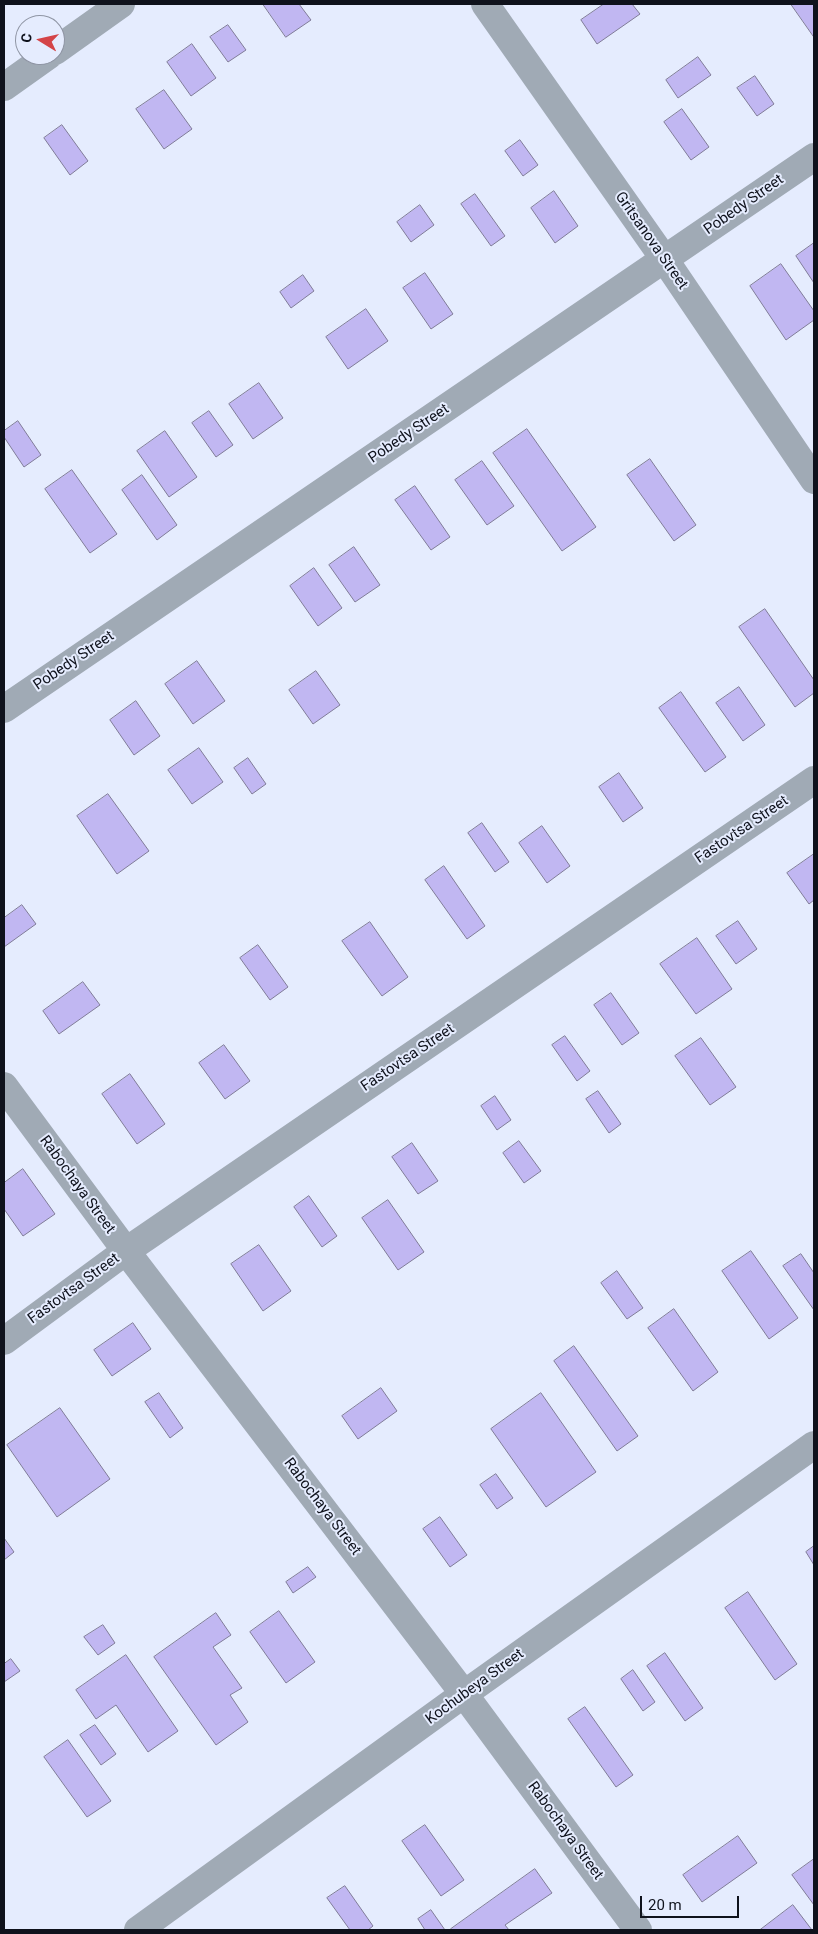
<!DOCTYPE html>
<html>
<head>
<meta charset="utf-8">
<style>
	body { margin:0 }
	#map { position:relative; width:818px; height:1934px; overflow:hidden; background:#e5ecfe; font-family:Roboto,sans-serif }
	canvas { display:block }
	.frame { position:absolute; inset:0; border:5px solid #0f121c; pointer-events:none }
	.north { position:absolute; left:15px; top:15px; width:50px; height:50px; box-sizing:border-box; background:#e5ecfe; border:1px solid #8f95a4; border-radius:50%; rotate:279deg; font-size:14px; font-weight:700; line-height:20px; text-align:center; color:#0f121c }
	.north::after { content:''; display:block; margin:auto; width:18px; height:22px; background:#d44448; clip-path:polygon(50% 0,100% 100%,50% 72%,0 100%) }
	.scale { position:absolute; left:640px; top:1896px; width:99px; height:22px; box-sizing:border-box; border:2px solid #0f121c; border-top:0; padding-left:6px; font-size:15px; line-height:18px; white-space:nowrap; color:#0f121c; -webkit-text-stroke:4px #e5ecfe; paint-order:stroke }
</style>
</head>
<body>
<div id="map">
<canvas width="818" height="1934"></canvas>
<div class="frame"></div>
<div class="north">С</div>
<div class="scale">20 m</div>
</div>
<script>
const context = document.querySelector('canvas').getContext('2d');
context.lineJoin = 'round';
function fill(path, color) { context.fillStyle = color; context.fill(path, 'evenodd'); }
function stroke(path, color, width, dash) { context.strokeStyle = color; context.lineWidth = width; context.lineCap = dash ? 'butt' : 'round'; context.setLineDash(dash || []); context.stroke(path); }
function label(font, color, halo, rows, align = 'center') {
  context.font = font + ' Roboto,sans-serif'; context.lineWidth = 4; context.setLineDash([]); context.textBaseline = 'middle'; context.strokeStyle = halo; context.fillStyle = color; for (const [text, x, y, turn = 0] of rows) {
    context.save(); context.translate(x, y); context.rotate((+turn || 0) * Math.PI / 180); context.textAlign = isNaN(turn) ? turn : align; if (halo) context.strokeText(text, 0, 0); context.fillText(text, 0, 0); context.restore();
  }
}
const building = new Path2D(`
	M263 4H299L311 20 286 37Z
	M604 4H632L640 14 597 44 581 20Z
	M791 4H814V37Z
	M228 25 246 50 228 62 210 37Z
	M192 44 216 78 191 96 167 62Z
	M698 57 711 75 678 98 666 80Z
	M755 76 774 104 757 116 737 88Z
	M164 90 192 129 164 149 136 109Z
	M682 109 709 147 691 160 664 122Z
	M62 125 88 161 70 175 44 138Z
	M520 140 538 165 523 176 505 151Z
	M554 191 578 226 555 243 531 208Z
	M475 194 505 236 491 246 461 204Z
	M420 205 434 225 411 242 397 222Z
	M814 243V283L796 256Z
	M781 264 814 311V320L786 340 750 286Z
	M425 273 453 314 431 329 403 288Z
	M303 275 314 291 291 308 280 292Z
	M366 309 388 341 348 369 326 337Z
	M259 383 283 418 253 439 229 404Z
	M209 411 233 445 216 457 192 423Z
	M18 421 41 455 24 467 4 437V431Z
	M527 429 596 527 562 551 493 453Z
	M165 431 197 477 169 497 137 451Z
	M650 459 696 525 674 541 627 475Z
	M482 461 514 506 487 525 455 480Z
	M72 470 117 534 90 553 45 489Z
	M142 475 177 525 157 540 122 490Z
	M415 486 450 537 431 550 395 500Z
	M354 547 380 585 355 602 329 565Z
	M314 568 342 608 318 626 290 586Z
	M765 609 814 680V693L795 707 739 627Z
	M197 661 225 701 193 724 165 684Z
	M316 671 340 705 313 724 289 690Z
	M739 687 765 725 743 741 716 703Z
	M681 692 726 757 705 772 659 708Z
	M136 701 160 736 134 755 110 720Z
	M199 748 223 782 192 804 168 770Z
	M248 758 266 784 252 794 234 768Z
	M619 773 643 808 623 822 599 787Z
	M108 794 149 851 117 874 77 816Z
	M482 823 509 862 495 872 468 833Z
	M542 826 570 866 547 883 519 843Z
	M814 854V900L809 904 787 873Z
	M444 866 485 926 467 939 425 880Z
	M22 905 36 924 4 947V918Z
	M738 921 757 949 736 964 716 936Z
	M370 922 408 977 382 996 342 941Z
	M697 938 732 989 696 1014 660 964Z
	M258 945 288 987 270 1000 240 958Z
	M83 982 100 1005 59 1034 43 1011Z
	M611 993 639 1033 622 1045 594 1005Z
	M565 1036 590 1071 577 1081 552 1045Z
	M701 1038 736 1087 710 1105 675 1056Z
	M224 1045 250 1081 225 1099 199 1063Z
	M130 1074 165 1124 137 1144 102 1094Z
	M598 1091 621 1124 609 1133 586 1099Z
	M495 1096 511 1120 497 1130 481 1106Z
	M519 1141 541 1171 524 1183 503 1153Z
	M412 1143 438 1181 418 1194 392 1157Z
	M23 1169 55 1214 23 1236 4 1209V1183Z
	M309 1196 337 1236 322 1247 294 1207Z
	M388 1200 424 1252 398 1270 362 1218Z
	M259 1245 291 1291 263 1311 231 1264Z
	M751 1251 798 1318 769 1339 722 1271Z
	M801 1254 814 1273V1310L783 1266Z
	M617 1271 643 1308 627 1319 601 1283Z
	M674 1309 718 1372 693 1391 648 1328Z
	M133 1323 151 1349 112 1376 94 1350Z
	M574 1346 638 1436 617 1451 554 1361Z
	M381 1388 397 1411 358 1439 342 1416Z
	M159 1393 183 1428 170 1438 145 1402Z
	M541 1393 596 1472 546 1507 491 1429Z
	M60 1408 110 1479 57 1517 7 1445Z
	M496 1474 513 1498 497 1509 480 1485Z
	M440 1517 467 1555 450 1567 423 1529Z
	M4 1538 14 1552 4 1560Z
	M814 1546V1565L806 1552Z
	M308 1567 316 1577 293 1593 286 1582Z
	M748 1592 797 1664 775 1680 725 1608Z
	M279 1611 315 1662 286 1683 250 1632Z
	M216 1613 231 1635 213 1647 242 1688 230 1695 248 1722 216 1745 154 1657Z
	M103 1625 115 1643 98 1655 84 1637Z
	M665 1653 703 1708 685 1721 647 1666Z
	M126 1655 178 1731 148 1752 116 1705 96 1719 76 1690Z
	M11 1659 20 1671 4 1682V1664Z
	M633 1670 655 1702 643 1711 621 1679Z
	M585 1707 633 1775 616 1787 568 1719Z
	M95 1725 116 1754 101 1765 80 1735Z
	M68 1740 111 1801 87 1817 44 1757Z
	M425 1825 464 1880 441 1896 402 1841Z
	M738 1836 757 1863 702 1902 683 1875Z
	M814 1859V1905L792 1875Z
	M535 1869 552 1893 505 1925 509 1930H452L451 1929Z
	M345 1886 373 1926 368 1930H350L327 1898Z
	M793 1905 812 1930H760Z
	M431 1910 445 1930H425L418 1919Z`);
fill(building, '#c1b7f2');
stroke(building, '#807c98', 1);
stroke(new Path2D(`
	M485 4 665 260 814 480
	M55 51 121 4
	M4 87 49 55
	M4 709 814 157
	M4 1086 126 1251 464 1694 638 1930
	M4 1341 126 1251 814 780
	M138 1930 464 1694 814 1445`), '#a0aab5', 28);
label('15px', '#0f121c', '#e5ecfe', [
	["Pobedy Street",744,205,-35],
	["Gritsanova Street",651,241,55],
	["Pobedy Street",409,434,-34],
	["Pobedy Street",74,661,-34],
	["Fastovtsa Street",742,830,-34],
	["Fastovtsa Street",408,1058,-34],
	["Rabochaya Street",77,1185,54],
	["Fastovtsa Street",74,1289,-36],
	["Rabochaya Street",322,1507,53],
	["Kochubeya Street",475,1687,-36],
	["Rabochaya Street",565,1831,54]
]);
</script>
</body>
</html>
